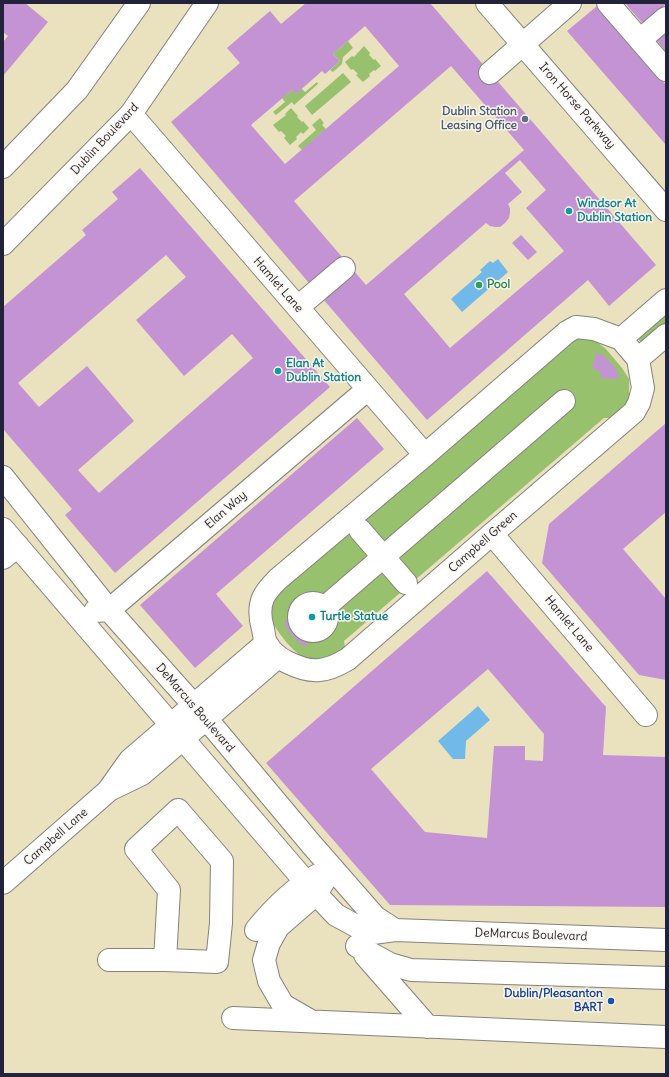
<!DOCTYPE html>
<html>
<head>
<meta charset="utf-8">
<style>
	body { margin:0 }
	#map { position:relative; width:669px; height:1077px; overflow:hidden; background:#eae1bf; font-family:Delius,sans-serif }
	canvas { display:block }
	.frame { position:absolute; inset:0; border:4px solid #22223b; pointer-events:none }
</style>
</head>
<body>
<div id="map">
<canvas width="669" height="1077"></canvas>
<div class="frame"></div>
</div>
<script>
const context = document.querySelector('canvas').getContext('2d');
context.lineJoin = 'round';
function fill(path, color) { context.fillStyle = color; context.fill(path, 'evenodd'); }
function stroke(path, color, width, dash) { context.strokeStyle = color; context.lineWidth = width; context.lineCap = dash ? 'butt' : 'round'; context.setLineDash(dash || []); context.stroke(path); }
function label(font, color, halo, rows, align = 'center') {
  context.font = font + ' Delius,sans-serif'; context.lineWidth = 3; context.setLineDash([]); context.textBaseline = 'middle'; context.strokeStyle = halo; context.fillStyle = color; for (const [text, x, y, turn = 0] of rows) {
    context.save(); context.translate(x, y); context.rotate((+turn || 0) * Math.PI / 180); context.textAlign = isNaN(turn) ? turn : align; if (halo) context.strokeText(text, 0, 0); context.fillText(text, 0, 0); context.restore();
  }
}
fill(new Path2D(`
	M348 41 353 48 343 57 342 64 333 72 330 70 340 61 333 54Z
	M364 46 370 53 369 55 374 60 375 59 381 66 375 71 374 70 369 74 370 76 363 82 356 75 358 74 353 69 351 70 345 62 352 56 354 57Z
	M343 73 351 82 312 115 305 106Z
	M317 82 318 84 294 105 292 102 276 115 273 112 285 102 282 98 292 90 302 89 305 92Z
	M291 108 298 116 297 117 302 122 303 121 309 128 303 134 301 132 296 137 297 139 290 145 284 138 286 136 281 131 279 132 273 125 286 115 285 114Z
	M320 118 324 123 322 125 326 129 302 150 298 146 316 130 312 125Z
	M666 308V325L642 343 637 338Z
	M578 337 589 338 598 343 606 349 622 368 629 379V396L626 406 611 418H604L344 641 345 647 333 660C326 660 318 662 311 661 298 659 271 627 270 614 269 609 271 603 271 598Z`), '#98c16d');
fill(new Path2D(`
	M498 259 508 272 462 312 451 299 482 272 480 270 490 261 493 263Z
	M478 706 490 720 466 741 465 759H453L438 741Z`), '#70b9e8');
fill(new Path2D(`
	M3 3H25L48 22 3 76V42L8 36 3 32Z
	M306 3H430L656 265 609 306 588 280 427 420 323 299 337 260 309 283 171 122 240 63 227 48 270 11 281 24ZM365 26 399 66 285 164 251 125 292 90 296 94 322 71 325 74 340 61 333 54ZM451 66 524 150 366 285 294 201ZM520 160 546 190 526 208 564 251 450 348 404 294 486 223 490 226 495 227H500L505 223 509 218 510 213V208L508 204 522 192 505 173Z
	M625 3H666V4L643 24Z
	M597 6 666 85V145L567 31Z
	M666 29V52L655 38Z
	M140 168 330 387 115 573 65 515 72 509 3 429V307L86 235 82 230 118 199 112 192ZM166 255 186 277 136 320 184 376 232 334 253 358 99 493 78 470 134 421 87 366 39 407 18 383Z
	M521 235 537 252 528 260 512 243Z
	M597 352 605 357 613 365 618 373V379L601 378V374L599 371 592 368Z
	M357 418 384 449 216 594 243 626 195 668 140 605Z
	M666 423V512L623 549 666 599V680L639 675 542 563 549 524Z
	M487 571 606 707 603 755 666 757V907L390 905 266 763ZM488 669 544 734 543 761 525 760V746H494L487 838 425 832 371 769Z
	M300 619 302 625 305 628 309 629 307 646 302 645 295 639 287 629 284 621Z`), '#c493d3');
const minor = new Path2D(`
	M487 3 666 210
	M608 3 666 70
	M640 40 666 18
	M490 73 570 3
	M131 114 425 455
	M298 307 344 268
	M576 327 594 329 621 339 638 359 643 388 639 403 634 412 492 534 348 659C325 673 311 674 287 662 279 658 271 652 267 644 264 640 264 633 263 629 260 619 259 608 263 598 266 591 272 585 278 579L425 455 567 332Z
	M621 339 666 300
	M638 359 666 335
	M3 477 109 610 215 729 312 845 375 917 395 930
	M3 529 316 894 336 915 360 928 373 933 395 930 666 940
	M360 530 406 583
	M492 534 646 715
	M3 558 18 546
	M299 617a14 14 0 1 1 28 0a14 14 0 1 1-28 0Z
	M324 608 564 401
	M95 611 109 610 368 389
	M111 789 142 774 278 657
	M3 883 108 791 130 760 266 643
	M256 930C273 909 294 888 318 875
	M357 946 390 964 411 970 666 978
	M365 955 428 1027
	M109 960H165L169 890 136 849 178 810 222 861 221 923 217 962 165 960
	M233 1018 666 1037
	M309 1020 283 1005 269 981 264 960 269 943 278 927 316 894 324 881`);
const major = new Path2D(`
	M3 167 77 90 139 3
	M3 244 131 114 207 3`);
stroke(minor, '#86827d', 24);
stroke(major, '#86827d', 24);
stroke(minor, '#fff', 22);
stroke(major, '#fff', 22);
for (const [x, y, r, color] of [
	[525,119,4,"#5c6f8a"],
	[569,211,4,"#0f9aa8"],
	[479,285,4,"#2e9e5b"],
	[278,371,4,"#0f9aa8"],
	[312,617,4,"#0f9aa8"],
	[611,1001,4,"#1a4fb4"]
]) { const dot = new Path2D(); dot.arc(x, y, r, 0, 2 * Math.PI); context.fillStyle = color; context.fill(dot); stroke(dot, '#fbf7ec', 1.5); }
label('12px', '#22223b', '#fbf7ec', [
	["Iron Horse Parkway",577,106,49],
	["Dublin Boulevard",105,139,-47],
	["Hamlet Lane",278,285,49],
	["Elan Way",226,510,-41],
	["Campbell Green",483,542,-41],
	["Hamlet Lane",569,624,50],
	["DeMarcus Boulevard",195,708,49],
	["Campbell Lane",56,837,-41],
	["DeMarcus Boulevard",531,935,2]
]);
label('bold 12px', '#4e5e75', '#fbf7ec', [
	["Dublin Station",517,112],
	["Leasing Office",517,126]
], 'right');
label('bold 12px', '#0d838f', '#fbf7ec', [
	["Windsor At",577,204],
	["Dublin Station",577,218],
	["Elan At",286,364],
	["Dublin Station",286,378],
	["Turtle Statue",320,617]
], 'left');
label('bold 12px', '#27864d', '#fbf7ec', [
	["Pool",487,285]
], 'left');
label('bold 12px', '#164399', '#fbf7ec', [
	["Dublin/Pleasanton",603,994],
	["BART",603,1008]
], 'right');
</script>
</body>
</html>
